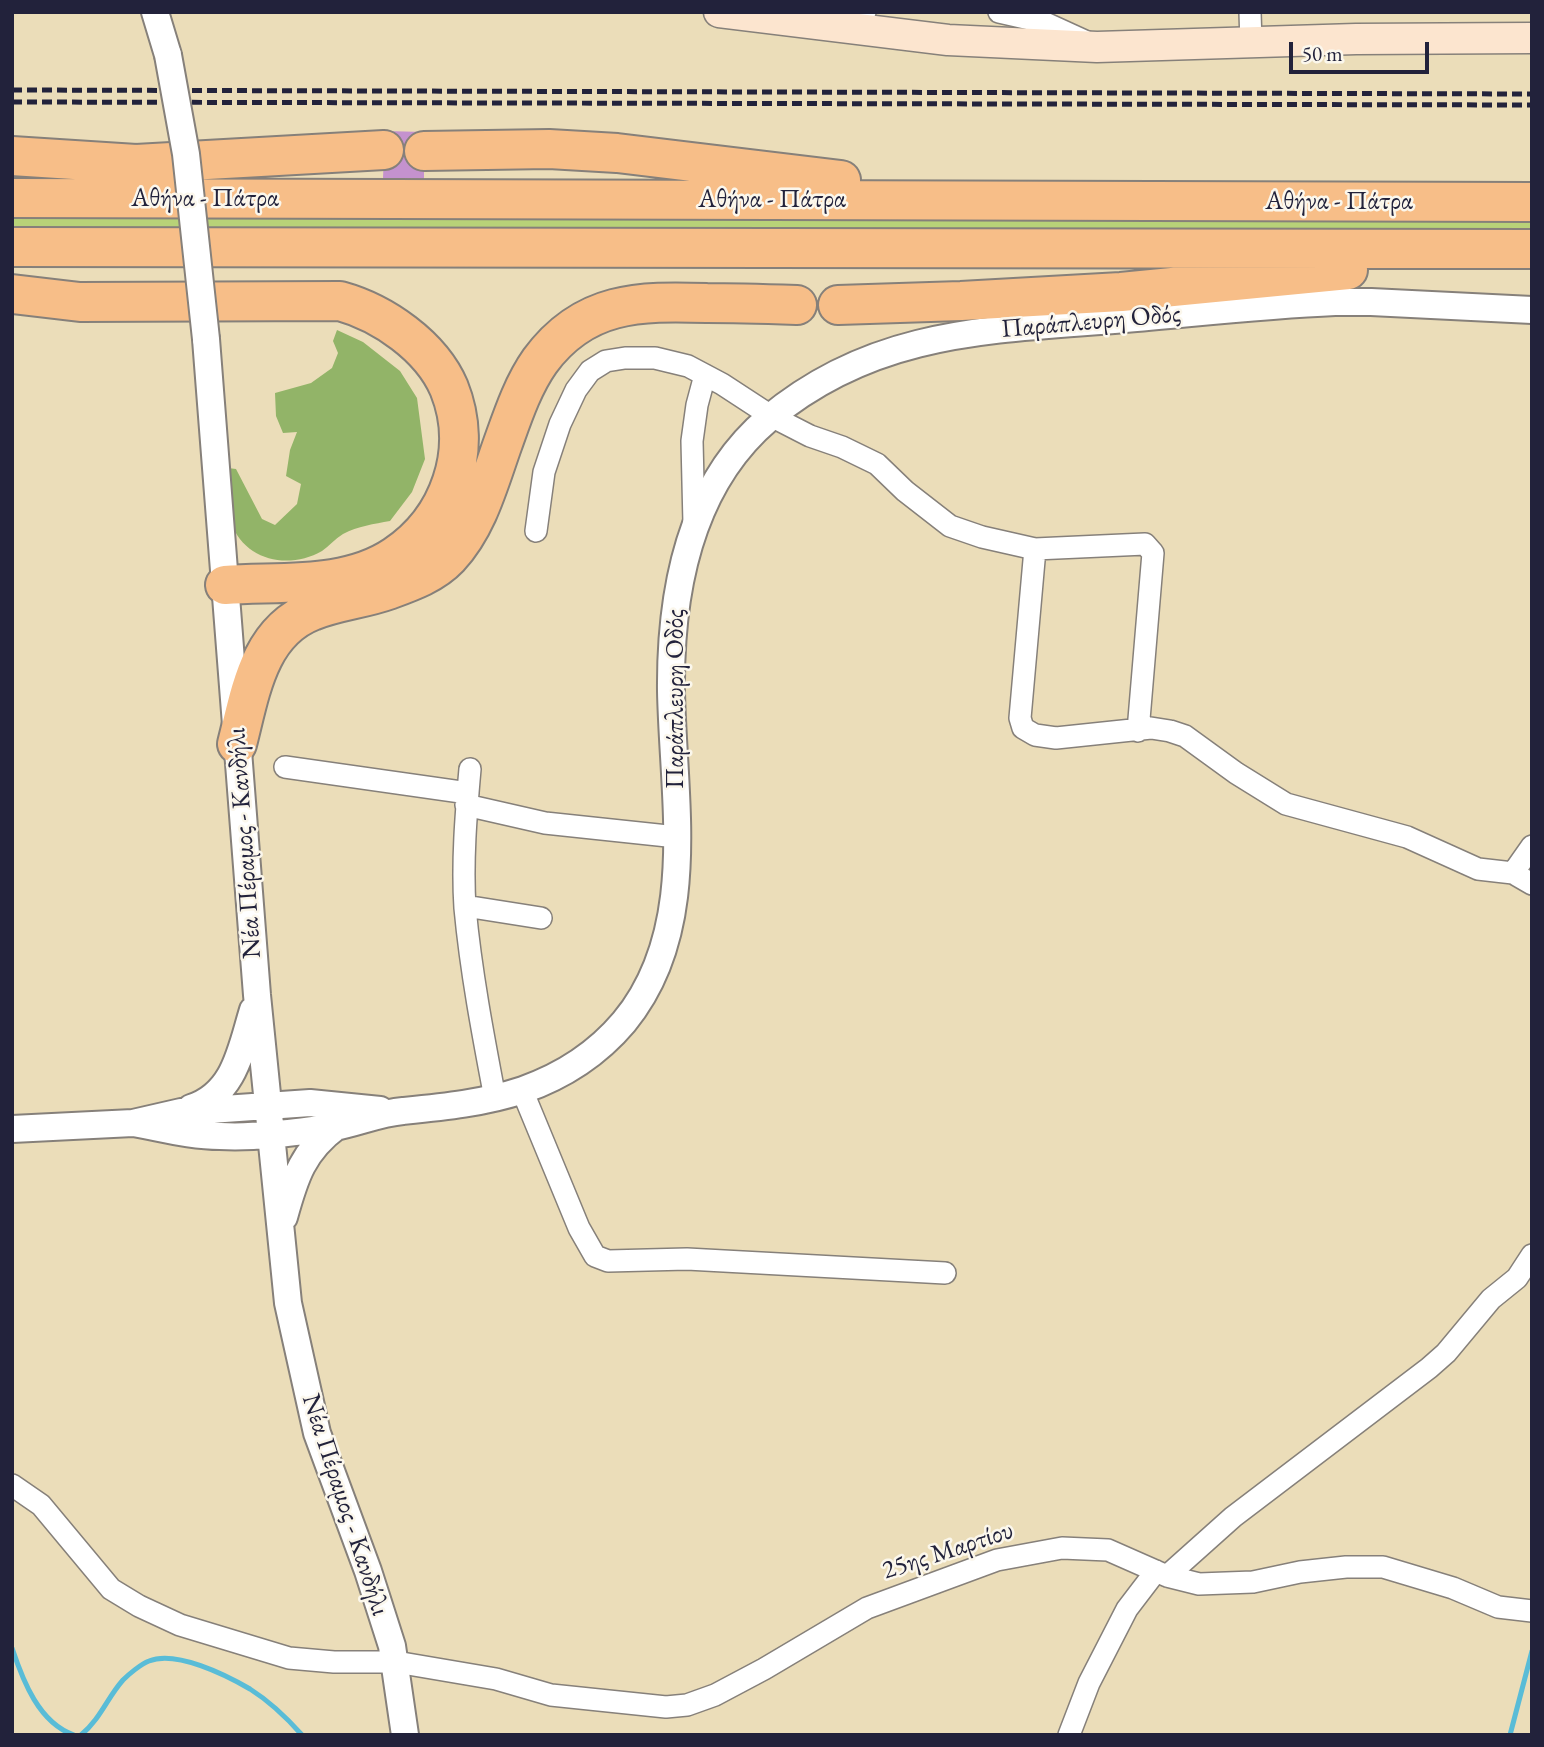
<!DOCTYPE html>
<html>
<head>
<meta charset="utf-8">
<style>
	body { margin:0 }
	#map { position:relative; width:1544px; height:1747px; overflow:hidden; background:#ebddb9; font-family:"EB Garamond",serif }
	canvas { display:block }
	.frame { position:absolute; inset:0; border:14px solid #22223b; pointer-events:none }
	.scale { position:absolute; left:1289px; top:42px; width:140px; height:32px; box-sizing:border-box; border:4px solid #22223b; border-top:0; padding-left:9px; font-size:21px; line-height:24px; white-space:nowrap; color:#22223b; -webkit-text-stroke:5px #fbf7ec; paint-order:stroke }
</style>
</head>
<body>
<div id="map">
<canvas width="1544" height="1747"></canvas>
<div class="frame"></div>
<div class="scale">50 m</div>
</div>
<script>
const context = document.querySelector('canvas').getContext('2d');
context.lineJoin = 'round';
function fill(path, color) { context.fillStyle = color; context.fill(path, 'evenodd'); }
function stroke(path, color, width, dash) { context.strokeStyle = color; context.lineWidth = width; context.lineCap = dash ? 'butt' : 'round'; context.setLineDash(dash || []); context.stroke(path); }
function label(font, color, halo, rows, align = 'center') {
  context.font = font + ' "EB Garamond",serif'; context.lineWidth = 5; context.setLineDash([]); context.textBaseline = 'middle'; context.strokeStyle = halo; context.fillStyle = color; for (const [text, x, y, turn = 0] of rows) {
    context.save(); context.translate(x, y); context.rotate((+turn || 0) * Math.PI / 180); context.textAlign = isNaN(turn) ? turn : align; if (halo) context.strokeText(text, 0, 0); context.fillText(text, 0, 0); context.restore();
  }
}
fill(new Path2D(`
	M12 218 1532 222V231L12 228Z`), '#b8d278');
fill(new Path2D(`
	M337 330 363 342 400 371 417 398 425 459 412 492 390 521C374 524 358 526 343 534 335 539 329 546 322 551 289 570 244 561 231 522 227 509 229 483 228 468L236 469 262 519 275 525 297 504 301 484 286 476 290 450 297 432 283 433 276 416 275 393 311 383 332 368 338 353 333 341Z`), '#92b468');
stroke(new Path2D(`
	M12 1648C23 1681 39 1723 74 1735
	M81 1735C101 1718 107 1698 123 1680 129 1674 141 1664 149 1661 176 1650 226 1675 250 1689 269 1701 287 1718 302 1735
	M1510 1735 1532 1651`), '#59bcd7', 5);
fill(new Path2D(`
	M385 131 424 132V179L383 178Z`), '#c492ce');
const minor = new Path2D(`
	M999 12 1043 22 1089 43
	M1250 12 1251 43
	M829 18 865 12
	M694 524 692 441 697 405 705 375
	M536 531 544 472 560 424 576 390 590 371 606 361 625 358H655L688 366 722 384 771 416 810 436 842 447 877 464 905 491 950 526 982 537 1035 549 1145 544 1153 553 1138 731
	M1035 549 1020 718 1023 728 1035 735 1056 738 1151 728 1170 731 1185 736 1236 773 1286 804 1407 837 1478 869 1513 873 1532 884
	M285 767 468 793
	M470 769C466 814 462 863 465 908 471 972 483 1035 495 1098
	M466 805 545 823 677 837
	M1513 873 1532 846
	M465 906 541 918
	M522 1090 579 1228 595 1256 608 1261 687 1259 945 1273
	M12 1485 41 1505 111 1589 139 1606 180 1625 289 1658 334 1662H396L496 1679 551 1695 666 1707 687 1705 715 1695 764 1669 867 1608 997 1560 1062 1548 1108 1550 1167 1576 1199 1584 1253 1582 1300 1572 1346 1567H1383L1453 1588 1498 1607 1532 1611
	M1167 1576 1233 1517 1429 1368 1446 1353 1491 1299 1517 1278 1532 1255
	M1069 1735 1089 1683 1127 1609 1156 1571`);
const tertiary = new Path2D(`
	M155 12 168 55
	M206 339 257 995 288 1303 317 1433 368 1571 392 1646 405 1735
	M191 1108C235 1094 241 1049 253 1010
	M133 1123C162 1128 191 1136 220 1136 257 1138 297 1132 334 1127 357 1123 379 1113 403 1111 443 1107 484 1103 523 1090 563 1076 597 1054 624 1022 700 930 673 801 671 691 670 593 689 486 768 419 875 329 993 330 1125 319 1195 313 1265 305 1335 302H1371L1532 310
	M12 1129 133 1123 181 1112 310 1103 380 1110
	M284 1217C295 1177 303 1151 337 1126`);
const secondary = new Path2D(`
	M719 12 948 40 1097 47 1356 39 1532 38`);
const motorway = new Path2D(`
	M424 151 549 149 617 153 841 180
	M12 156 136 164 384 150
	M12 198 1532 202
	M12 247 1532 249
	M12 294 80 302 340 301C383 313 431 346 449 388 474 450 450 519 395 556 346 589 281 581 225 585
	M838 305 961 301 1121 292 1348 270
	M237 744C250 694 258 632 312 611 336 601 363 599 388 590 410 582 433 574 449 557 478 526 489 482 503 443 513 415 523 385 540 361 584 301 639 301 707 303 737 303 767 304 797 305`);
stroke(minor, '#86807a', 24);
stroke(tertiary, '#86807a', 30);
stroke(secondary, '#86807a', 33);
stroke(motorway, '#86807a', 42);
stroke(minor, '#fff', 21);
stroke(tertiary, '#fff', 26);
stroke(secondary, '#fce5cf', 30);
stroke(motorway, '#f7be88', 38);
stroke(new Path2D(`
	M12 90 1532 94
	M12 102 1532 105`), '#22223b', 5, [10, 5]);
const tertiaryBridge = new Path2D(`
	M168 55 186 154 206 339`);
stroke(tertiaryBridge, '#86807a', 30, []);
stroke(tertiaryBridge, '#fff', 26);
label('26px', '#22223b', '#fbf7ec', [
	["Αθήνα - Πάτρα",205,199],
	["Αθήνα - Πάτρα",772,200],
	["Αθήνα - Πάτρα",1339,202],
	["Παράπλευρη Οδός",1091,322,-5],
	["Παράπλευρη Οδός",676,699,-90],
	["Νέα Πέραμος - Κανδήλι",245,843,-94],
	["Νέα Πέραμος - Κανδήλι",345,1505,72],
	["25ης Μαρτίου",948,1551,-18]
]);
</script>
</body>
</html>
